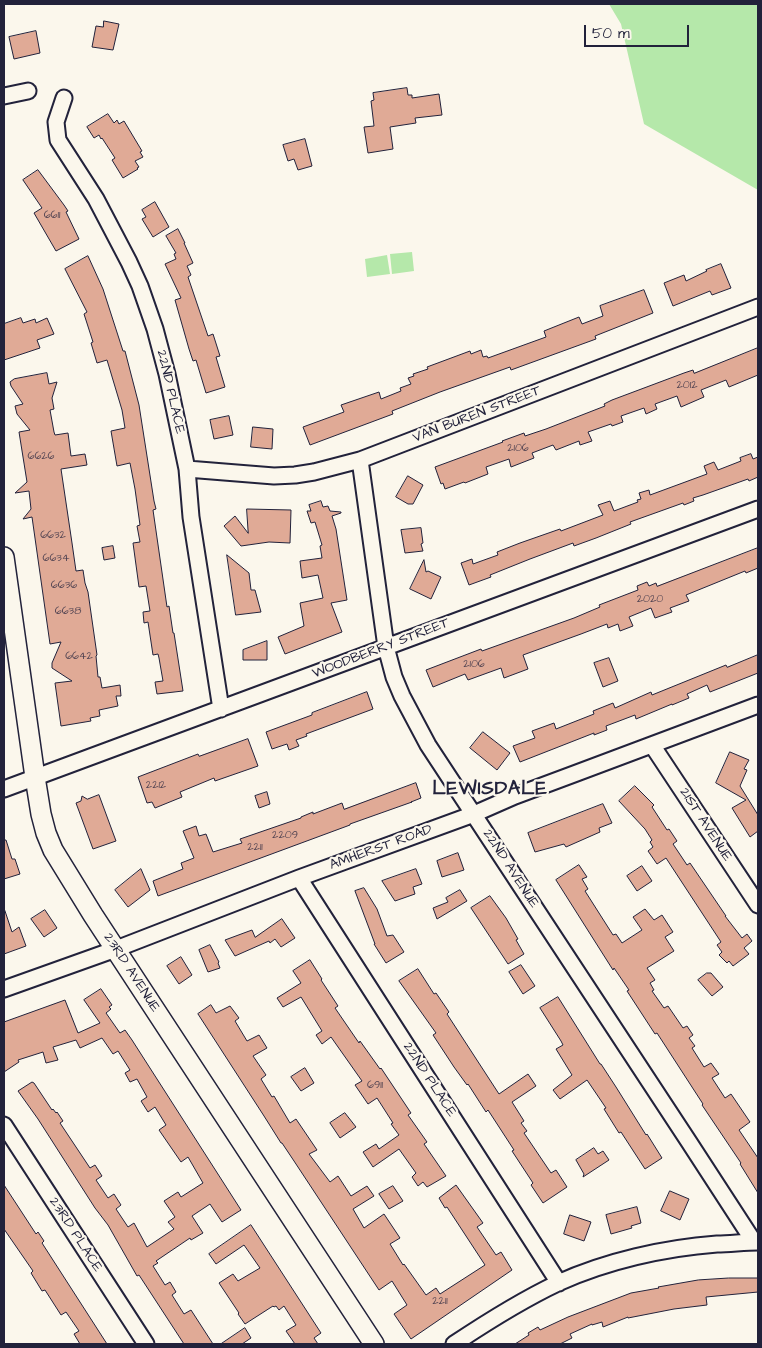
<!DOCTYPE html>
<html>
<head>
<meta charset="utf-8">
<style>
	body { margin:0 }
	#map { position:relative; width:762px; height:1348px; overflow:hidden; background:#fbf7ec; font-family:"Architects Daughter",sans-serif }
	canvas { display:block }
	.frame { position:absolute; inset:0; border:5px solid #22223b; pointer-events:none }
	.scale { position:absolute; left:584px; top:25px; width:105px; height:22px; box-sizing:border-box; border:2px solid #22223b; border-top:0; padding-left:6px; font-size:15px; line-height:18px; white-space:nowrap; color:#22223b; -webkit-text-stroke:4px #fbf7ec; paint-order:stroke }
</style>
</head>
<body>
<div id="map">
<canvas width="762" height="1348"></canvas>
<div class="frame"></div>
<div class="scale">50 m</div>
</div>
<script>
const context = document.querySelector('canvas').getContext('2d');
context.lineJoin = 'round';
function fill(path, color) { context.fillStyle = color; context.fill(path, 'evenodd'); }
function stroke(path, color, width, dash) { context.strokeStyle = color; context.lineWidth = width; context.lineCap = dash ? 'butt' : 'round'; context.setLineDash(dash || []); context.stroke(path); }
function label(font, color, halo, rows, align = 'center') {
  context.font = font + ' "Architects Daughter",sans-serif'; context.lineWidth = 4.5; context.setLineDash([]); context.textBaseline = 'middle'; context.strokeStyle = halo; context.fillStyle = color; for (const [text, x, y, turn = 0] of rows) {
    context.save(); context.translate(x, y); context.rotate((+turn || 0) * Math.PI / 180); context.textAlign = isNaN(turn) ? turn : align; if (halo) context.strokeText(text, 0, 0); context.fillText(text, 0, 0); context.restore();
  }
}
fill(new Path2D(`
	M609 4H758V190L644 124 621 24Z
	M412 252 414 271 392 274 390 254Z
	M387 255 390 274 367 277 365 259Z`), '#b5e8aa');
const building = new Path2D(`
	M104 21 119 24 113 50 92 47 96 26 103 27Z
	M36 31 40 53 14 59 9 37Z
	M407 88 408 95H412V98L439 94 442 115 415 118 416 123 390 127 393 149 368 153 364 127 374 126 371 101 374 100 373 93Z
	M108 114 114 123 117 120 119 124 124 121 142 151 140 152 143 157 135 161 139 167 137 168 138 169 123 178 112 160 115 158 102 138 101 139 99 135 94 138 87 127Z
	M305 139 312 166 298 170 294 159 288 161 283 145Z
	M38 170 64 205 68 211 66 212 79 239 56 251 34 213 42 208 23 180Z
	M155 202 169 227 153 237 142 219 146 217 142 210Z
	M178 229 185 243H184L193 263 187 266 191 275 188 277 208 336 213 334 220 356 216 357 225 387 206 393 196 360 193 361 189 349 175 300 181 298 165 264 176 259 174 254 176 253 166 236Z
	M88 256 103 289 123 351H125L139 405 154 501 156 509 153 510 167 607 169 606 173 633H174L183 691 157 694 155 682 163 681 159 658 158 654 153 655 148 622 144 623 143 612 150 611 146 586 139 587 133 543 140 542 137 526 140 525 135 489 130 463 117 466 111 431 125 428 122 410 107 360 97 363 91 343 93 342 84 314 87 312 65 269Z
	M721 264 731 288 712 295 710 291 673 306 664 283 684 275 686 281 707 271 706 270Z
	M644 290 653 313 595 336 596 339 511 370 510 367 440 392 392 411 393 414 310 445 303 427 344 412 341 405 379 392 381 399 401 391 400 388 411 384 408 378 414 376 413 374 428 369 427 367 470 351 471 354 481 350 483 357 487 356 488 358 546 337 544 331 579 317 582 324 603 316 600 306Z
	M21 318 23 323 35 319 36 323 47 318 54 334 37 340 40 348 4 360V324Z
	M758 348V375L729 387 726 380 701 390 704 397 681 407 677 396 655 404 657 409 646 414 644 408 621 416 623 422 612 426 611 424 588 432 592 441 580 445 579 441 556 450 553 445 532 453 534 458 511 467 509 459 486 467 488 474 465 483 464 482 445 489 443 483 441 484 435 467 503 442 502 441 524 433 525 436 546 429 605 406 604 404 612 400 684 373 693 370 694 373Z
	M47 373 49 384 57 382 52 398 54 409 50 410 54 432 55 435 68 433 71 456 85 454 87 465 61 469 72 543 76 571 83 570 85 583 88 592 97 655 96 656 98 677H100L102 688 120 685 121 696H116L118 706 99 710 100 716 90 718 91 721 61 726 55 683 72 681 52 668V663L61 642 50 644 32 517 23 519 31 509 29 491 15 493 27 482 19 432 30 430 17 414 15 406 23 404 11 386 10 382 14 379Z
	M229 416 233 435 214 439 210 420Z
	M253 427 273 429 272 449 251 447Z
	M751 454 753 459 758 457V477L749 481 748 479 703 495 693 498 694 501 684 505 683 503 630 522 631 524 596 538 574 546 573 543 530 559 490 575 491 577 469 585 461 563 472 559 473 564 498 555 497 552 520 543 560 529 561 531 603 515 598 505 610 501 614 511 638 502 637 500 641 499 639 493 649 490 650 495 707 474 704 466 714 462 718 470 741 461 740 458Z
	M408 476 423 485 413 504H408L396 497Z
	M321 501 323 507 328 506 330 511 341 512V513L332 516 336 529 347 600 331 603 342 632 285 654 278 637 304 626 300 603 323 598 318 575 302 578 300 561 322 558 320 546 322 545 315 522 311 523 307 511H311L309 505Z
	M247 509 291 510 290 543 269 542 241 546 224 526 235 516 248 533Z
	M421 528 423 543 421 544 423 551 405 553 401 530Z
	M113 546 115 558 104 560 102 548Z
	M758 548V568L746 573 745 571 686 595 689 601 670 608 672 612 655 618 651 608 629 617 633 626 620 631 618 624 608 628 607 624 581 634 523 655 528 669 504 678 501 668 468 680 465 674 433 687 426 670 481 649 482 651 574 618 600 607 599 605 638 590 637 586 647 582 649 586 656 583 657 586Z
	M227 555 249 573 251 590H255L261 612 236 615Z
	M424 560 426 572 428 571 441 577 431 599 410 589Z
	M267 641V660H243V650Z
	M758 655V673L710 692 707 685 687 694 689 698 672 705V704L636 719 635 715 606 726 607 730 594 735V733L520 762 513 746 535 738 532 731 554 723 556 729 594 714 593 711 613 703 615 708 651 692 652 695 726 665 727 667Z
	M609 658 618 681 603 687 594 663Z
	M367 692 373 709 306 734 307 736 296 740 299 746 289 750 287 744 272 749 266 732 312 715V713Z
	M483 732 510 753 497 770 470 748Z
	M248 739 258 766 215 781 214 778 180 792 182 797 155 808 152 802 147 803 138 777 198 754 199 756Z
	M730 752 749 760 744 769 747 770 740 786 758 815V831L750 837 732 808 746 800 716 783Z
	M416 783 421 798 411 802H412L350 824V825L158 896 153 881 183 869 181 863 194 858 183 831 196 826 199 836 206 834 213 852 242 843 240 839 301 818V817L313 812V814L342 803 344 809Z
	M635 786 654 805 652 807 667 830 669 829 677 841 673 844 687 865 690 863 726 916H725L742 938 747 934 752 941 744 948 749 954 733 966 729 961 727 963 719 955 722 952 717 945 721 942 666 858 657 864 648 851 653 847 650 842 652 840 645 829 619 801Z
	M267 792 270 804 259 808 255 796Z
	M99 795 116 841 93 849 76 803 81 801 82 796 87 799Z
	M603 804 612 823 599 828 600 832 566 847 564 844 535 852 528 833Z
	M4 840H6L12 859H15L20 874 4 879Z
	M458 853 464 870 442 877 437 861Z
	M579 865 587 877 582 879 588 889 585 891 613 935 616 934 622 943 642 930 633 917 645 909 654 920 662 915 673 932 665 937 674 951 647 968 655 980 650 983 654 990 652 991 664 1008 668 1006 683 1028 687 1026 693 1035 689 1038 695 1046 692 1048 704 1067 711 1063 719 1074 712 1078 725 1098 731 1094 750 1122 739 1130 758 1158V1193L740 1164 741 1163 702 1105 703 1104 657 1033 655 1034 627 991 629 990 614 968 613 970 556 880Z
	M642 866 652 881 637 891 627 876Z
	M141 869 150 890 128 907 115 890Z
	M416 869 422 884 413 887 415 894 395 901 382 881Z
	M364 888 377 909 387 936 393 935 404 952 386 963 374 944H375L355 891Z
	M460 890 467 901 437 919 433 908 448 902 446 898Z
	M490 896 506 918 518 939 516 940 524 954 508 964 471 908Z
	M45 910 57 928 44 937 31 919Z
	M5 911 12 932 19 927 26 946 4 954V912Z
	M282 919 295 938 281 947 275 939 270 943 269 941 235 956 225 940 252 930 255 937Z
	M210 945 219 962 218 963 220 968 208 972 199 950Z
	M181 957 192 975 179 984 167 966Z
	M310 960 322 979 321 980 338 1006 335 1008 359 1043 360 1041 380 1069 381 1068 411 1113 408 1115 427 1142 424 1144 446 1176 427 1187 423 1182 418 1186 412 1177 416 1173 399 1149 373 1167 363 1152 376 1144 379 1149 399 1135 391 1124 393 1123 377 1098 368 1104 355 1085 362 1081 331 1037 322 1044 316 1035 322 1031 301 997 283 1007 277 998 301 983 293 971Z
	M521 965 535 986 523 994 509 972Z
	M418 969 434 994 436 993 449 1012 447 1014 499 1094 528 1074 536 1086 512 1102 524 1121 521 1123 527 1131 524 1133 551 1173 556 1170 567 1187 543 1203 531 1185 533 1183 512 1151 514 1150 488 1110 486 1112 468 1084 467 1085 454 1067 433 1035 436 1033 399 981Z
	M707 973H711L723 987 712 996 698 980Z
	M101 989 112 1005 109 1007 111 1009 106 1013 120 1033 125 1030 132 1040 241 1210 222 1222 210 1204 192 1216 203 1233 191 1240 190 1238 156 1261 158 1263 153 1266 165 1285 170 1282 176 1292 172 1295 184 1314 191 1310 213 1344H184L139 1275 137 1276 108 1225 95 1208 38 1119 18 1091 32 1082 34 1083 52 1110 53 1109 56 1113 57 1112 63 1121 60 1123 90 1168 95 1165 102 1176 96 1180 108 1198 114 1194 121 1205 116 1209 128 1227 134 1223 147 1247 174 1229 168 1222 175 1217 164 1201 178 1192 181 1197 203 1183 188 1157 181 1162 159 1130 166 1125 155 1107 148 1112 141 1101 147 1097 137 1079 130 1082 125 1073 130 1070 118 1051 113 1054 102 1038 80 1048 76 1040 53 1047 58 1060 46 1063 43 1052 18 1060 19 1062 4 1072V1022L65 1000 78 1033 100 1023 84 1000Z
	M558 997 600 1064H601L616 1087 646 1135 647 1134 662 1158 645 1169 621 1132 619 1133 604 1109 606 1108 587 1080 560 1099 553 1090 572 1075 556 1049 563 1045 561 1041 540 1008Z
	M211 1005 216 1013 230 1006 239 1018 235 1021 247 1041 259 1035 267 1048 253 1056 266 1075 261 1079 272 1097 274 1096 290 1123 296 1119 317 1150 309 1154 330 1182 338 1176 351 1196 367 1186 374 1196 353 1209 364 1228 384 1214 400 1238 390 1244 403 1265 404 1264 426 1295 436 1288 440 1294 485 1265 447 1207 445 1208 439 1198 456 1185 483 1223 477 1227 496 1255 501 1252 512 1270 411 1339 394 1314 407 1305 392 1281 379 1290 294 1161 282 1143H281L264 1116 198 1014Z
	M305 1068 314 1083 301 1091 291 1077Z
	M345 1113 356 1127 340 1138 330 1123Z
	M594 1148 598 1154 603 1151 609 1160 583 1177 584 1174 576 1160Z
	M4 1185 36 1234 38 1232 44 1241 42 1243 107 1344H80L74 1334 79 1331 66 1312 61 1315 45 1290 42 1291 31 1273 33 1271 4 1229Z
	M393 1186 403 1201 389 1209 379 1194Z
	M670 1191 689 1199 680 1220 661 1211Z
	M637 1207 641 1223 631 1226 632 1228 611 1234 606 1215Z
	M570 1215 591 1222 584 1241 564 1234Z
	M251 1225 321 1333 314 1338 318 1344H295L286 1331 296 1325 284 1306 279 1310 276 1306 274 1307 273 1306 245 1324 238 1314 239 1313 219 1283 233 1274 238 1281 260 1268 244 1245 216 1264 209 1254Z
	M729 1278H758V1292L706 1297 707 1305 674 1309 628 1318V1317L603 1327 602 1322 592 1325V1324L570 1334 572 1338 560 1344H515L529 1335 528 1333 538 1327 540 1330 568 1317 631 1293 659 1288 658 1287 698 1280Z
	M245 1328 251 1338 242 1344H221Z`);
fill(building, '#e0aa96');
stroke(building, '#22223b', 1);
const minor = new Path2D(`
	M4 96 28 91
	M64 98 56 122 58 140 96 199 129 262 140 286 155 329 167 374 187 469 191 517 221 709
	M360 460 386 647 394 677 402 696 428 745 689 1142 754 1242
	M187 469 274 476 295 475 314 472 360 460 758 307
	M652 745 758 905
	M4 789 758 509
	M299 878 559 1283
	M4 989 116 949 299 878 474 814 515 796 574 774 758 705
	M4 1125 146 1344
	M454 1344C487 1322 522 1300 558 1283 606 1261 664 1248 717 1244 730 1244 744 1242 758 1242`);
const tertiary = new Path2D(`
	M4 557 35 777 41 814 46 833 53 850 93 915 374 1344`);
stroke(minor, '#22223b', 19);
stroke(tertiary, '#22223b', 22);
stroke(minor, '#fbf7ec', 15);
stroke(tertiary, '#fbf7ec', 19);
label('11px', '#524452', null, [
	["6611",52,216],
	["2012",687,386],
	["2106",518,449],
	["6626",41,457],
	["6632",53,536],
	["6634",56,559],
	["6636",64,586],
	["2020",650,600],
	["6638",68,612],
	["6642",79,657],
	["2106",474,665],
	["2212",156,786],
	["2209",285,836],
	["2211",255,848],
	["6911",375,1086],
	["2211",440,1302]
]);
label('14px', '#22223b', '#fbf7ec', [
	["22ND PLACE",170,392,77],
	["VAN BUREN STREET",477,415,-21],
	["WOODBERRY STREET",381,649,-21],
	["21ST AVENUE",705,825,57],
	["AMHERST ROAD",381,848,-20],
	["22ND AVENUE",510,869,57],
	["23RD AVENUE",131,973,57],
	["22ND PLACE",429,1080,57],
	["23RD PLACE",75,1235,57]
]);
context.letterSpacing = '1px';
label('bold 19px', '#22223b', '#fbf7ec', [
	["LEWISDALE",490,790]
]);
context.letterSpacing = '0px';
</script>
</body>
</html>
